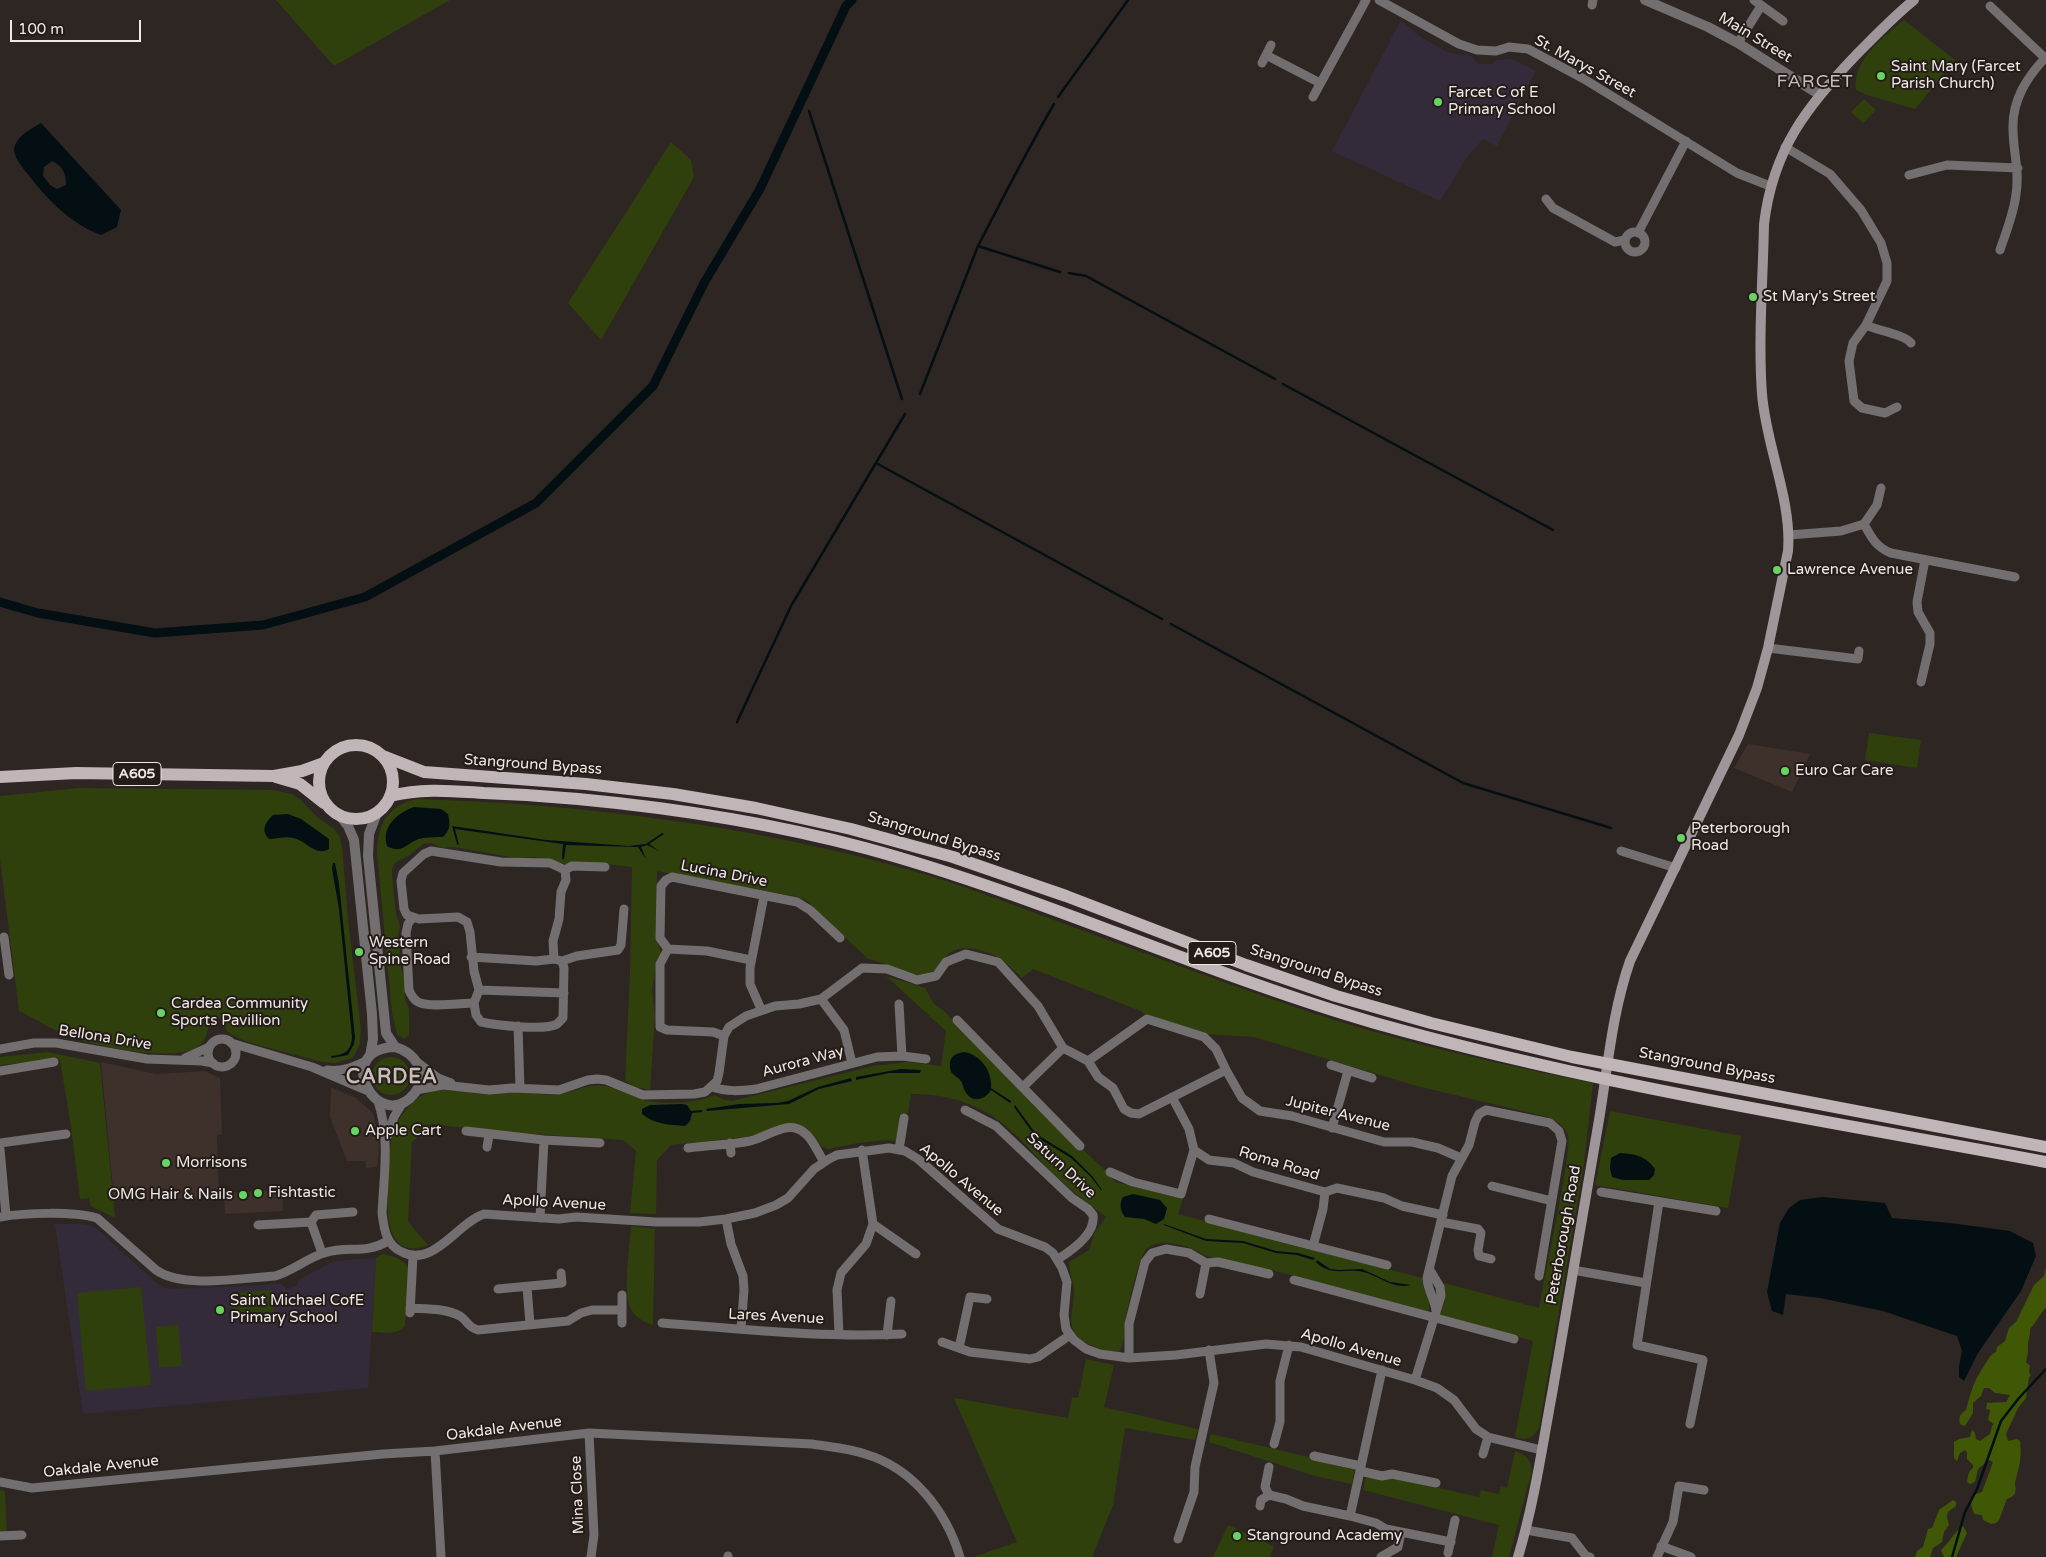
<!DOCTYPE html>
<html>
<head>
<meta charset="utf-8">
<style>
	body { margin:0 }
	#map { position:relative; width:2046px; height:1557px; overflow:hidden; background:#2e2622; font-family:"Varela Round",sans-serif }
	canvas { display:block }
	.scale { position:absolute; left:10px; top:20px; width:131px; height:22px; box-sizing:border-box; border:2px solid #eee9e6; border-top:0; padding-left:6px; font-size:15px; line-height:18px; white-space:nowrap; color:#eee9e6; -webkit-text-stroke:4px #241c19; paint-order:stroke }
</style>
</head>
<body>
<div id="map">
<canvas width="2046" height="1557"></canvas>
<div class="scale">100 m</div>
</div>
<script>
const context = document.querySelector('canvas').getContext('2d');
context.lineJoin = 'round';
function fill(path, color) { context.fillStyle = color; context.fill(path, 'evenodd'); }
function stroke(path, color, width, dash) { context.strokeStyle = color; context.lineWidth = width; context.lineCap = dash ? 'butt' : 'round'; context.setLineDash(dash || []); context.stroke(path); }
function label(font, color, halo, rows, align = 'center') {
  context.font = font + ' "Varela Round",sans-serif'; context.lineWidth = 4; context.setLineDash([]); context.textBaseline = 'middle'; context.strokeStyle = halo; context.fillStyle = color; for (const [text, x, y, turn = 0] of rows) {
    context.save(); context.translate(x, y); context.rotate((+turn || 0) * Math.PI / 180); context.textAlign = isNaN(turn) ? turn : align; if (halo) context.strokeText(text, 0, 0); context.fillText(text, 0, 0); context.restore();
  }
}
fill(new Path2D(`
	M1748 744 1810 754 1792 792 1734 768Z
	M101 1062 156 1074 205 1071 220 1078 222 1134 217 1135 219 1197 114 1201Z
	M331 1087 356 1098 373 1113 377 1129 379 1149 377 1167 366 1168V1161H347L330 1117Z
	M282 1190 283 1211 225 1214 224 1193Z`), '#3e302a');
fill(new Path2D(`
	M1401 20 1419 36 1449 53 1471 56 1478 64H1492L1496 60 1512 59 1536 71 1497 146 1483 139 1467 157 1440 201 1332 151Z
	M55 1224H81L95 1227 155 1282 165 1288 182 1289 281 1284 287 1289 297 1286 299 1280 334 1261 376 1258 368 1388 83 1414Z`), '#342b3a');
fill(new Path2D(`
	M276 0H450L334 66Z
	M1904 20 1955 60 1915 109 1867 95 1856 90C1852 60 1883 37 1904 20Z
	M1864 99 1876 110 1863 123 1851 112Z
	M671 142 691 160 694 177 601 340 568 303Z
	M1869 733 1921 740 1917 768 1865 760Z
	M79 788 273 790 292 794 301 800 317 817 334 829 340 837 342 847 348 919 361 1030 360 1044 353 1058 335 1063 322 1062 258 1045 240 1039 228 1032 224 1026 222 1018 209 1020C208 1031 207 1040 197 1047 175 1062 103 1048 77 1039 57 1033 38 1020 19 1011L0 859V796Z
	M417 799C579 804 749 825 906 869 958 883 1010 904 1062 923 1136 950 1211 978 1286 1004 1386 1039 1490 1062 1593 1083L1584 1164 1539 1428C1533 1438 1527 1441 1515 1437L1533 1341 1440 1315 1445 1301 1444 1283 1539 1308C1543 1284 1573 1147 1568 1135 1564 1125 1557 1122 1548 1117L1417 1086 1254 1037 1204 1034 1144 1014 1141 1011 1033 969 1022 978C1015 972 1008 963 999 958 985 950 959 942 946 956 939 964 935 974 923 975 904 976 887 962 868 959L806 900 795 896 657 871 656 935C656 943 662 948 661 955L657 959 652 990 655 1016 650 1090 635 1087 625 1081 630 971 632 867 606 864H565L534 857 516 858 454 847 443 848 432 843 423 844 410 855 396 862 392 869V876L396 914 400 926 398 935 401 967 406 985 405 999 409 1009V1035L404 1039 397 1034 392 1013 377 853C378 823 387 806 417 799Z
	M886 976 925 988 934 1004 943 1010 1045 1114 1108 1173 1115 1182 1183 1199 1178 1214 1422 1278C1422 1292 1432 1295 1429 1312L1292 1275 1206 1256C1192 1247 1163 1236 1147 1248 1139 1254 1127 1310 1125 1322 1124 1332 1125 1343 1119 1352 1100 1350 1072 1343 1071 1320 1071 1311 1074 1302 1074 1292 1074 1282 1069 1272 1069 1262L1089 1250 1094 1234 1106 1217C1091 1205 1075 1194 1061 1181 1042 1164 1026 1143 1007 1127 981 1104 945 1093 911 1094L908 1113 899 1115 897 1141 887 1140 858 1143 828 1149 822 1147 808 1129 799 1125 745 1137 671 1145 657 1160 656 1214 630 1213 636 1151 623 1140 489 1131 432 1124 412 1142 408 1222 428 1245C383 1263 387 1205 388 1178 389 1160 389 1140 397 1123 403 1112 412 1101 423 1095 441 1085 462 1093 482 1094 494 1095 504 1092 516 1092 528 1092 541 1095 553 1095 571 1094 587 1083 605 1086 618 1088 631 1096 644 1100 661 1104 683 1103 700 1100 705 1099 710 1096 715 1095L724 1100 732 1101 873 1066 908 1062 941 1066 946 1031Z
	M48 1052 100 1063 115 1218 91 1206 89 1198 80 1199 71 1127 60 1060C51 1060 39 1057 32 1062L0 1065V1057Z
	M372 1076a19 19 0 1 1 38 0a19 19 0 1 1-38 0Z
	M1610 1111 1741 1136 1728 1208 1595 1185Z
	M631 1226 655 1229 653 1325C644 1322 636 1318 631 1309 622 1294 630 1245 631 1226Z
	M382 1254C390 1256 403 1258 407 1266 411 1274 406 1314 405 1325 398 1336 383 1332 372 1332L376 1258Z
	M141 1287 151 1385 86 1391 77 1293Z
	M272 1290 274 1312 232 1316 230 1293Z
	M178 1325 182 1366 159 1368 156 1327Z
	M1086 1359 1114 1365 1104 1407 1198 1429 1195 1440 1125 1428 1113 1505 1092 1557H973L1017 1542 954 1398 1068 1418 1072 1397 1078 1398Z
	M1211 1434 1355 1468 1352 1484 1318 1477 1209 1442Z
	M1515 1451C1526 1454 1530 1459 1532 1470L1509 1557H1492L1499 1525 1363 1490 1366 1476 1393 1478 1479 1497 1481 1490 1499 1494 1501 1486 1507 1488Z
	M0 1490 5 1491 7 1535H0Z
	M1228 1525 1274 1546 1270 1557H1213Z`), '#2f400d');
fill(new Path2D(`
	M2046 1268V1308C2039 1314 2037 1322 2030 1329 2031 1335 2028 1339 2028 1345 2028 1351 2028 1355 2026 1362L2030 1366 2029 1372 2031 1376 2029 1377 2026 1398 2018 1408 2006 1434 2008 1441 2017 1439 2020 1441C2022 1460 2019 1466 2015 1483 2015 1487 2017 1491 2014 1495 2012 1497 2009 1498 2007 1499L1999 1520 1996 1523 1991 1524 1983 1520 1982 1515 1974 1514 1971 1505 1973 1495 1982 1492 1993 1462 1989 1460 1978 1469 1975 1482 1970 1484 1967 1482C1968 1476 1968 1472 1973 1468V1465L1967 1459V1452L1965 1450 1960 1453 1957 1461 1954 1458V1442L1959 1439 1970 1437 1972 1430 1975 1433 1976 1439 1980 1441 1990 1434 1992 1426 1994 1424 1988 1420 1990 1410 1986 1409 1987 1403 2006 1402 2010 1395 1995 1393 1989 1388H1984L1981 1396 1973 1403V1413L1965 1426 1960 1424C1958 1417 1961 1413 1966 1410 1971 1392 1973 1382 1984 1366 1989 1360 1988 1356 1996 1352L1997 1347 2005 1341 2009 1328 2016 1322 2034 1285 2044 1276Z
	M1953 1500 1956 1502V1506L1948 1512 1947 1517 1949 1525 1944 1532 1942 1542 1933 1548 1930 1557H1915L1917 1551 1923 1547 1928 1529 1932 1528 1939 1510Z
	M1963 1526 1967 1533 1956 1557H1944L1941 1550C1950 1542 1953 1533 1963 1526Z`), '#405806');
fill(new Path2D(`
	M41 123 121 210 117 227 101 235C69 223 46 198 26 172 21 165 11 154 15 145 20 134 31 129 41 123ZM52 161C63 166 66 173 66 185L57 189 50 185 43 176 44 167Z
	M414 807 441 809 448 814C450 824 451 829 443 837 437 837 430 837 423 838 407 840 404 856 387 846 381 827 397 813 414 807Z
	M288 814 301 819 329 839V849C315 857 306 840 293 838 286 836 277 839 269 839 260 830 266 822 273 815Z
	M452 826 546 840 629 846 646 844 662 833 664 834 649 844 659 851 647 845 641 847 646 859 638 847 566 845 564 859H562L563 844 455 829 459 845 457 844Z
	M333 863H335L339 884 355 1037 354 1044 348 1055 332 1058 331 1056C345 1055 351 1051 352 1037L339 909 332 869Z
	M964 1052C980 1054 993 1072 991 1088L1011 1101 1010 1103 991 1090C985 1100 972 1104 965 1091 963 1088 963 1083 960 1080 958 1077 953 1075 951 1072 948 1060 951 1054 964 1052Z
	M901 1069 921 1070 920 1073H889L856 1080V1077Z
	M851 1078 852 1081 819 1089 789 1104 707 1111 706 1109 739 1104 777 1103 788 1101 818 1087Z
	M682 1104 687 1105 691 1111 702 1110V1112L692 1113 690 1121 685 1126C671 1125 653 1124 642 1114V1109L650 1105Z
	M1015 1105 1036 1134 1072 1156 1093 1177 1102 1190H1101L1091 1177 1071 1158 1035 1136 1014 1107Z
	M1620 1153C1635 1154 1646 1156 1655 1169L1654 1175 1649 1180H1623L1612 1177 1610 1168 1611 1158Z
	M1133 1194 1160 1200 1167 1208 1164 1219 1156 1224 1144 1219 1125 1217C1120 1210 1119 1204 1123 1197Z
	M1823 1197 1885 1203 1892 1218 1950 1223 2010 1231 2033 1243 2036 1256 2021 1291 1978 1353 1964 1381 1959 1377V1366L1962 1351 1957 1336 1883 1311 1820 1298 1786 1294 1783 1315 1772 1311 1767 1292 1780 1223 1789 1208 1800 1200Z
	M1164 1224 1206 1239 1243 1241 1276 1251 1298 1253 1315 1258 1313 1260 1297 1255 1276 1253 1243 1243 1206 1241 1164 1225Z
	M1317 1260 1330 1269 1339 1270 1362 1269 1390 1282 1411 1285C1392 1290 1381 1276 1363 1272 1346 1268 1330 1277 1316 1262Z`), '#030f13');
stroke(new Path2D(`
	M1058 97 1128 0
	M801 101 803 103
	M809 111 902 399
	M978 246C1003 198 1027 150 1054 104
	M1069 273 1086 276 1275 379
	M1283 384 1553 530
	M920 394 978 246 1060 272
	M876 463 1162 619
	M1171 624 1463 783 1611 828
	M737 722 791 606 905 414
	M1952 1557 1965 1512 1977 1489 2001 1421 2019 1398 2046 1369`), '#030f13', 2.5);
stroke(new Path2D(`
	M0 602 38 613 155 633 263 625 365 597 536 503 653 386 704 283 760 189 846 6 852 0`), '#030f13', 9);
stroke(new Path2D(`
	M1379 0 1459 44 1477 50 1496 51 1509 47 1528 49 1584 79 1737 173 1770 186
	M1754 0 1783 21
	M1592 5 1593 0
	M1990 6 2045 58
	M1738 43 1761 6
	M1266 55 1320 83
	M1262 63 1271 45
	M1313 97 1366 0
	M1785 147 1830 174 1861 210 1881 243 1887 263V281L1866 325 1853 343 1849 361 1854 401 1862 408 1885 413 1897 407
	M1909 175 1947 165 2018 168
	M1546 199 1553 208 1615 242 1625 240
	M1625 242a10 10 0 1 1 20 0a10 10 0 1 1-20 0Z
	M1638 233 1686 141
	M2000 250C2006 232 2014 213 2016 194 2020 172 2013 151 2013 129 2012 100 2027 77 2046 57
	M1866 325C1878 331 1904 334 1911 343
	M1864 524 1877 505 1881 488
	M1789 535 1841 531 1864 524C1871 537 1876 547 1891 553L2015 577
	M1768 648 1858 659 1859 651
	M1921 682 1930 644V633L1918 612 1917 602 1925 560
	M431 851 501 862 550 863 565 870 566 880 561 892 559 919 553 941 554 959 562 961 564 968 563 1018C561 1020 559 1022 557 1024 545 1031 495 1025 481 1022L476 1015 474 1003 479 990 474 971 470 932 467 922 458 917 419 919 407 915 404 909 401 881 403 873 424 854Z
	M1621 851 1676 868
	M565 870 572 866 605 867
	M413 917 408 924 406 933 409 990C411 995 413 999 418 1002 430 1008 461 1003 474 1003
	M4 937 9 975
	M668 949 707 951 751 960
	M471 957 536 961 554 959
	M562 961 577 956 618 950 621 945 624 909
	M479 990 564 993
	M821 999 844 1030 852 1063
	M899 1004 902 1056
	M761 1009 750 984V968L764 896
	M957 1020 1080 1146
	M518 1026 520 1088
	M724 1036 713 1032 667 1030 660 1027V964L668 949 660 938 661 886 666 880 672 877 797 902 810 910 840 938
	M208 1053a14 14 0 1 1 28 0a14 14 0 1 1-28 0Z
	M231 1043 312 1067 366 1090
	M0 1049 34 1043H56L147 1059 202 1061 213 1063
	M185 1058 209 1047
	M417 1062 438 1078 451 1083
	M1331 1065 1372 1078
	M327 1070C342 1072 353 1067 366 1061
	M1226 1070 1242 1098 1260 1111 1292 1116 1384 1142H1412L1438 1148 1461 1158
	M0 1071 54 1062
	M712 1087C727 1092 740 1091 756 1089L877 1057 902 1056 926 1059
	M1023 1087 1063 1048
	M416 1090 443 1085 489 1090 512 1088 559 1090 588 1080 597 1079 606 1080 643 1095 694 1094 705 1092 717 1081 719 1073 724 1036 729 1027 746 1016 775 1006 799 1004 821 999 862 968 887 969 917 980 936 976 946 962 966 954 998 962 1038 1006 1063 1048 1088 1061 1098 1077 1113 1088 1124 1109 1131 1113 1139 1114 1226 1070 1216 1049 1204 1037 1147 1019 1088 1061
	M1172 1097 1189 1129 1194 1150 1209 1160 1234 1163 1253 1172 1325 1192 1337 1188 1384 1198 1402 1206 1443 1215
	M378 1101C390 1137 384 1175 382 1213 384 1229 386 1245 402 1252 434 1268 457 1223 484 1214L559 1219 576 1217 656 1222H699L726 1219 755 1213 776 1205 788 1198 814 1169 829 1159 837 1155 889 1148 905 1151 918 1159 998 1229 1045 1247 1053 1253 1062 1268 1067 1282 1064 1315 1066 1329 1074 1340 1086 1349 1100 1354 1129 1358 1176 1355 1266 1344 1301 1347 1415 1380 1437 1388 1454 1400 1476 1429 1488 1437 1542 1450
	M965 1110 996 1126 1072 1198 1088 1209 1093 1215C1096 1234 1071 1251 1058 1259
	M1332 1128 1348 1071
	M466 1131 544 1140 600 1143
	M388 1135 394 1117 403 1102
	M0 1143 66 1134
	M730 1143 731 1153
	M487 1147 489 1135
	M688 1148C708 1145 730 1145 750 1141 764 1138 784 1123 798 1129 811 1134 817 1151 824 1162
	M0 1149 6 1216
	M899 1150 904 1118
	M1110 1172 1133 1182 1181 1194 1194 1150
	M1492 1186 1552 1201
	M1601 1192 1716 1211
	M1659 1202 1637 1345 1703 1360 1690 1424
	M0 1217C24 1213 73 1211 97 1218L156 1270C183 1289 242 1278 275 1276 293 1271 307 1258 324 1253 349 1245 364 1255 388 1241
	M540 1218 544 1140
	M726 1219 731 1244 743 1276 744 1290 741 1329
	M1209 1219 1387 1265
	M1441 1222 1478 1229 1481 1233 1478 1250 1479 1256 1491 1259
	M873 1224 916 1254
	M258 1225 311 1222
	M1313 1246 1323 1209 1325 1192
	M322 1253 311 1222 316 1215 353 1212
	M1573 1270 1646 1283
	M1294 1280 1514 1339
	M527 1287 530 1324
	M498 1289 562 1283 561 1273
	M1200 1294 1206 1263
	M410 1308C427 1309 445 1308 460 1316 468 1321 467 1327 478 1330L568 1321 581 1313 592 1310H622
	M1436 1311C1435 1299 1427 1289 1427 1278L1452 1176 1469 1145 1475 1122 1479 1114 1486 1110 1550 1123 1559 1131 1562 1141 1539 1276
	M410 1313 413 1256
	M622 1323V1295
	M662 1323C742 1329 822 1338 902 1334
	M839 1334 837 1290 841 1273 866 1244 873 1224 862 1150
	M887 1335 891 1301
	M942 1342 970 1352 1030 1359 1038 1357 1070 1335
	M959 1348 970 1297 987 1299
	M1129 1358V1324L1145 1262 1152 1253 1166 1249 1189 1253 1206 1263 1218 1262 1269 1274
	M1382 1370 1360 1471 1382 1476 1392 1474 1436 1483
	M1415 1380 1441 1296 1440 1287 1430 1270
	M589 1433 594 1535 591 1557
	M1274 1444 1280 1422V1381L1289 1345
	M435 1451 441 1557
	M1483 1454 1488 1437
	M1314 1456 1361 1466
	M1269 1467 1265 1487 1269 1495
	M1360 1471 1350 1516 1376 1523 1386 1529 1451 1542
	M0 1482 32 1488 383 1454 435 1451 589 1433 812 1444C830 1447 848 1448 865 1454 913 1468 946 1511 960 1557
	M1269 1495 1286 1499 1303 1506 1350 1516
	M1260 1506 1261 1500 1269 1495
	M1526 1530 1572 1538 1586 1556 1590 1557
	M0 1536 22 1535
	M1178 1539 1194 1492 1195 1467 1214 1383 1209 1350
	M1661 1546 1691 1557
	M1448 1553 1455 1520
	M728 1557V1556
	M1381 1557 1398 1547 1401 1532
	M1657 1557 1673 1522 1679 1486 1704 1490`), '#736e6f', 9);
stroke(new Path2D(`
	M1645 0 1708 27 1738 43 1820 95
	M377 813 369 834 368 856 386 1033 395 1047C416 1053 430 1075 414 1094 378 1136 331 1049 395 1047
	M340 816 348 826 354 840 372 1014 373 1039 370 1056`), '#736e6f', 10);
stroke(new Path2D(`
	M1518 1557C1534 1504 1542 1448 1552 1394 1568 1303 1583 1212 1599 1120 1608 1066 1612 1013 1630 961L1739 735 1757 688 1768 648 1788 551C1792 500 1766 446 1762 394 1758 338 1763 280 1764 224 1773 149 1807 106 1858 53 1876 35 1894 16 1914 0`), '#9e9698', 10);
stroke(new Path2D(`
	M319 782a37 37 0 1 1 74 0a37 37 0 1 1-74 0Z
	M383 756 424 772 586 784 673 794 756 808 851 829 953 857 1066 896 1246 965 1336 996 1431 1023 1572 1057 2046 1147
	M0 777 76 773 274 776 302 771 324 763
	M276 777 300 784 324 803
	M390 796C423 788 451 791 484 793 516 794 547 796 578 799 674 808 771 823 865 848 1039 895 1202 973 1375 1023 1595 1085 1822 1120 2046 1162`), '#c0b5b7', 12);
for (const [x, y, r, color] of [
	[1881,76,5,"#69d364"],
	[1438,102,5,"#69d364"],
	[1753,297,5,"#69d364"],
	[1777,570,5,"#69d364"],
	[1785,771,5,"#69d364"],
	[1681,838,5,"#69d364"],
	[359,952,5,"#69d364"],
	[161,1013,5,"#69d364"],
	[355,1131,5,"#69d364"],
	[166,1163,5,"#69d364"],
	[258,1193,5,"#69d364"],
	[243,1195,5,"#69d364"],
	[220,1310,5,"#69d364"],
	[1237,1536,5,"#69d364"]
]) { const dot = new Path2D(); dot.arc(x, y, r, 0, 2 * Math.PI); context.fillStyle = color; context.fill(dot); stroke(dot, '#241c19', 2); }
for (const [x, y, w] of [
	[137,774,48],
	[1212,953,48]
]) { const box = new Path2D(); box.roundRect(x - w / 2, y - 11.5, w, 23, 4); context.fillStyle = '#241c19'; context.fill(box); stroke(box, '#eee9e6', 1); }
label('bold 14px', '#eee9e6', null, [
	["A605",137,774],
	["A605",1212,953]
]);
label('15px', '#eee9e6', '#241c19', [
	["Main Street",1755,38,31],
	["St. Marys Street",1585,67,29],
	["Stanground Bypass",533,765,4],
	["Stanground Bypass",934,837,17],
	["Lucina Drive",724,874,11],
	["Stanground Bypass",1316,971,18],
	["Bellona Drive",105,1038,9],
	["Aurora Way",803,1062,-15],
	["Stanground Bypass",1707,1066,11],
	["Jupiter Avenue",1338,1114,14],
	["Roma Road",1279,1164,17],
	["Saturn Drive",1061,1166,43],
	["Apollo Avenue",961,1180,40],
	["Apollo Avenue",554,1203,3],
	["Peterborough Road",1564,1235,-80],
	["Lares Avenue",776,1317,3],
	["Apollo Avenue",1351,1348,16],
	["Oakdale Avenue",504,1429,-7],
	["Oakdale Avenue",101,1467,-6],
	["Mina Close",578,1495,-92]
]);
label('15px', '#eee9e6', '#241c19', [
	["Saint Mary (Farcet",1891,67],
	["Parish Church)",1891,84],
	["Farcet C of E",1448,93],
	["Primary School",1448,110],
	["St Mary's Street",1763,297],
	["Lawrence Avenue",1787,570],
	["Euro Car Care",1795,771],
	["Peterborough",1691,829],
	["Road",1691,846],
	["Western",369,943],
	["Spine Road",369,960],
	["Cardea Community",171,1004],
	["Sports Pavillion",171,1021],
	["Apple Cart",365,1131],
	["Morrisons",176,1163],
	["Fishtastic",268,1193],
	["OMG Hair & Nails",233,1195,"right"],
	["Saint Michael CofE",230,1301],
	["Primary School",230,1318],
	["Stanground Academy",1247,1536]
], 'left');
context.letterSpacing = '1px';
label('18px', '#c8bdb9', '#241c19', [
	["FARCET",1815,82]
]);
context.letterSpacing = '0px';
context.letterSpacing = '1px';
label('bold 20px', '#c8bdb9', '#241c19', [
	["CARDEA",392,1078]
]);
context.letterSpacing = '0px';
</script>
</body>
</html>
